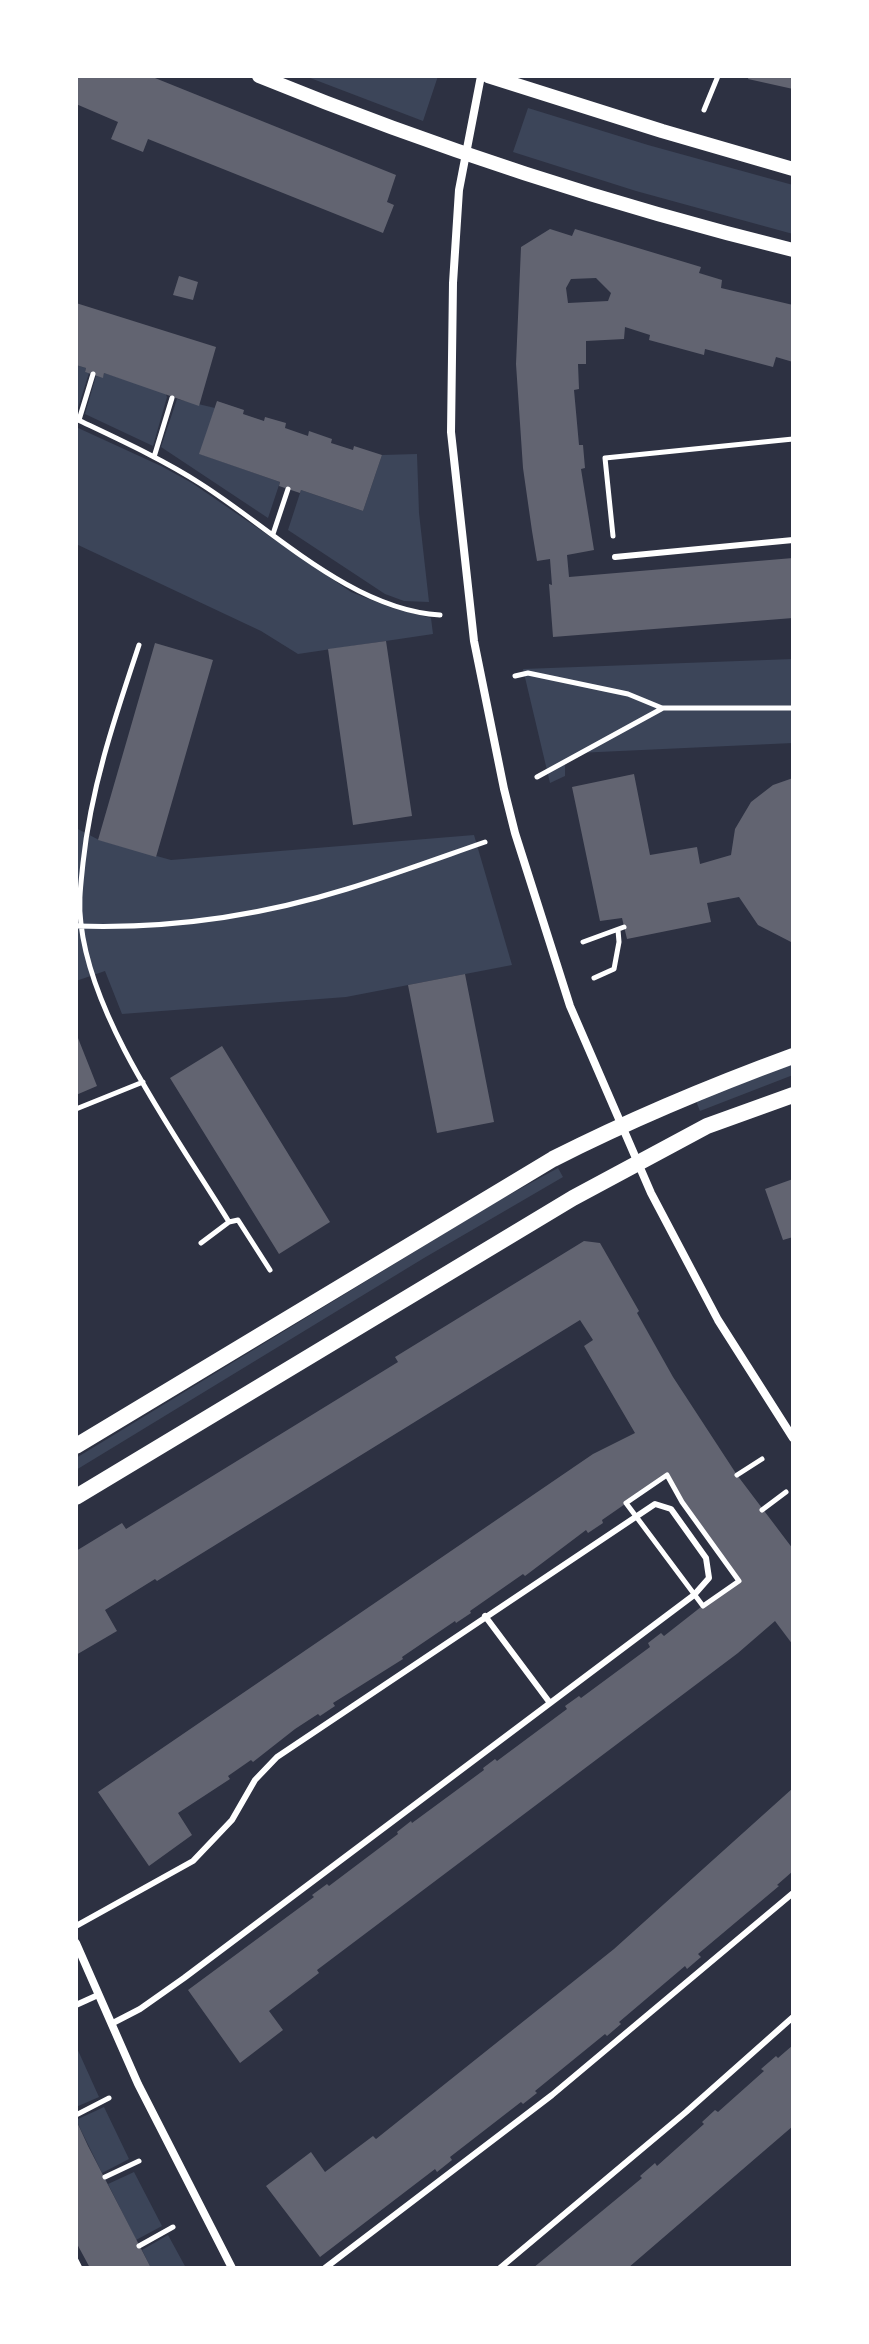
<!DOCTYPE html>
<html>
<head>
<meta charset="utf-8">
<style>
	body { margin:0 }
	#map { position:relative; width:869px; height:2344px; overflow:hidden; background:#2d3142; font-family:"Exo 2",sans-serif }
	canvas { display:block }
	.frame { position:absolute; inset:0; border:78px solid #fff; pointer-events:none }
</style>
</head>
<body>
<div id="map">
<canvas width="869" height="2344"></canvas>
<div class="frame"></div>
</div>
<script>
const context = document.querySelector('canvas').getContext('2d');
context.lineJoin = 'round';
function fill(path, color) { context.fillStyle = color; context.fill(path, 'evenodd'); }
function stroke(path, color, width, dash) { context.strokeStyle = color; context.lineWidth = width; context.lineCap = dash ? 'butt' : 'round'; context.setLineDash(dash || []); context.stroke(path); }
fill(new Path2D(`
	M305 76H438L423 121Z
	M528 108 648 145 793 185V234L636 191 513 152Z
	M76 365 86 368 85 372 89 373 77 411Z
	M104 373 165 392 167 397 153 446 85 414 96 376 103 377Z
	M177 399 215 408 200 454 280 482 268 518 161 447Z
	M76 427 161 466 192 483 351 592 392 608 431 618 433 634 298 654 261 631 76 544Z
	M417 454 419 513 429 602 404 601 385 594 288 530 301 490 363 511 382 455Z
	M793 659V743L577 753 565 763V776L550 783 523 669Z
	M76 828 99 840 171 860 474 835 512 965 346 997 122 1014 105 971 76 981Z
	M793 1064V1075L700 1111 696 1101Z
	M558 1168 563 1177 424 1258 76 1470V1458L496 1202Z
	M76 2046 99 2097 76 2107Z
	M104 2107 129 2159 102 2173 76 2120Z
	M134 2172 162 2226 136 2240 108 2184Z
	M168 2235 186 2268H151L142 2250Z`), '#3c4559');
fill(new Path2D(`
	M76 76H150L396 175 387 202 394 205 383 233 148 139 143 152 111 139 118 122 76 104Z
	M749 76H793V89L748 79Z
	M550 229 572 236 575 229 701 267 699 273 722 280 721 288 793 305V362L776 357 773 367 705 349 704 355 649 340 650 335 625 327 624 339 586 341V364H578L579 389 574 390 579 445H583L585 468 581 469 594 550 567 555 569 577 793 558V618L553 637 549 584 552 585 550 559 537 561 532 531 523 468 516 364 521 247ZM596 278 611 293 608 301 568 303 566 288 571 279Z
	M179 276 198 282 193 300 173 295Z
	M76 303 216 347 199 406 104 373 103 378 85 372 86 368 76 365Z
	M217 401 244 410 243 414 264 421 265 417 286 423 285 428 308 436 309 431 332 439 331 443 353 450 354 446 382 455 363 511 301 490 300 493 279 486 280 482 199 454Z
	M386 641 412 816 353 825 328 649Z
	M155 643 213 660 156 857 98 840Z
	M634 774 650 855 697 847 700 864 731 855 735 829 751 802 773 785 793 778V943L758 925 739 897 707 903 711 922 627 939 622 918 600 921 572 787Z
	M465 974 494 1122 437 1133 408 985Z
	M76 1033 97 1086 76 1095Z
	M222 1046 330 1222 279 1254 170 1078Z
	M793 1179V1237L783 1240 765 1189Z
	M584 1241 600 1243 639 1311 637 1313 673 1377 737 1475 793 1549V1645L775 1621 738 1653 317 1970 319 1973 269 2011 283 2030 240 2063 188 1990 314 1897 312 1895 327 1884 329 1886 398 1834 397 1832 411 1821 412 1823 484 1770 483 1768 495 1759 497 1761 567 1709 565 1706 579 1696 581 1698 650 1647 648 1643 661 1633 664 1636 720 1592 739 1581 682 1502 667 1475 602 1520 603 1523 588 1533 586 1530 525 1576 523 1574 470 1611 471 1613 456 1623 455 1621 402 1657 403 1659 333 1703 335 1706 320 1716 318 1714 295 1729 253 1762 251 1760 228 1776 230 1779 178 1813 192 1835 149 1866 98 1792 593 1454 635 1433 584 1346 593 1340 580 1320 157 1581 155 1579 105 1610 117 1631 76 1655V1551L122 1523 126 1529 206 1480 398 1362 395 1357Z
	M793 1788V1871L777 1885 779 1886 698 1954 701 1957 687 1969 685 1966 619 2022 621 2024 607 2036 605 2034 535 2091 537 2093 523 2104 521 2102 450 2157 452 2160 437 2172 435 2169 320 2257 266 2186 311 2152 325 2172 373 2136 376 2139 614 1949Z
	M793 2045V2126L628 2268H533L642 2178 640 2176 655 2163 657 2166 704 2124 702 2122 715 2110 718 2112 764 2071 761 2069 776 2056 778 2058Z
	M76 2120 88 2146 151 2268H90L76 2242Z`), '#626471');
stroke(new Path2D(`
	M704 110 718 76
	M76 419C118 439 162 459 201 484 272 529 352 610 440 615
	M79 420 93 374
	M154 457 172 398
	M273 534 288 489
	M613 536 605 458 793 439
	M139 645C115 717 91 787 83 863 81 883 78 903 81 924 92 1022 177 1137 229 1222L238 1220 270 1270
	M515 676 528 673 628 694 662 708
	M537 777 663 708H793
	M76 926C166 929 260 916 347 889 393 875 439 858 485 842
	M583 942 624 927
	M594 978 614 969 619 942 618 930
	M76 1109 143 1082
	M201 1243 229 1222
	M667 1475 682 1502 739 1581 703 1606 626 1503Z
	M737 1475 762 1459
	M762 1510 786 1492
	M76 2115 109 2098
	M105 2177 139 2161
	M139 2246 173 2227
	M76 2260 80 2268`), '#fff', 5);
stroke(new Path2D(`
	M615 557 793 540
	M485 1616 550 1703
	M76 1926 193 1861 232 1820 255 1780 277 1757 655 1504 671 1509 706 1558 709 1578 694 1595 184 1978 140 2009 111 2024
	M76 2005 98 1995
	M325 2268 552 2095 793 1893
	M500 2268 686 2112 793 2017`), '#fff', 6);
stroke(new Path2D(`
	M481 76 459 190 453 283 451 432 474 641 504 789 515 833 570 1006 651 1193 718 1320 793 1438
	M76 1943 138 2084 232 2268`), '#fff', 8);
stroke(new Path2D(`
	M259 76C433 147 610 205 793 250
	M488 76 662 131 793 169`), '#fff', 14);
stroke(new Path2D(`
	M76 1446 553 1159C632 1119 711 1086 793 1056
	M76 1497 573 1198 707 1126 793 1095`), '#fff', 16);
</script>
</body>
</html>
